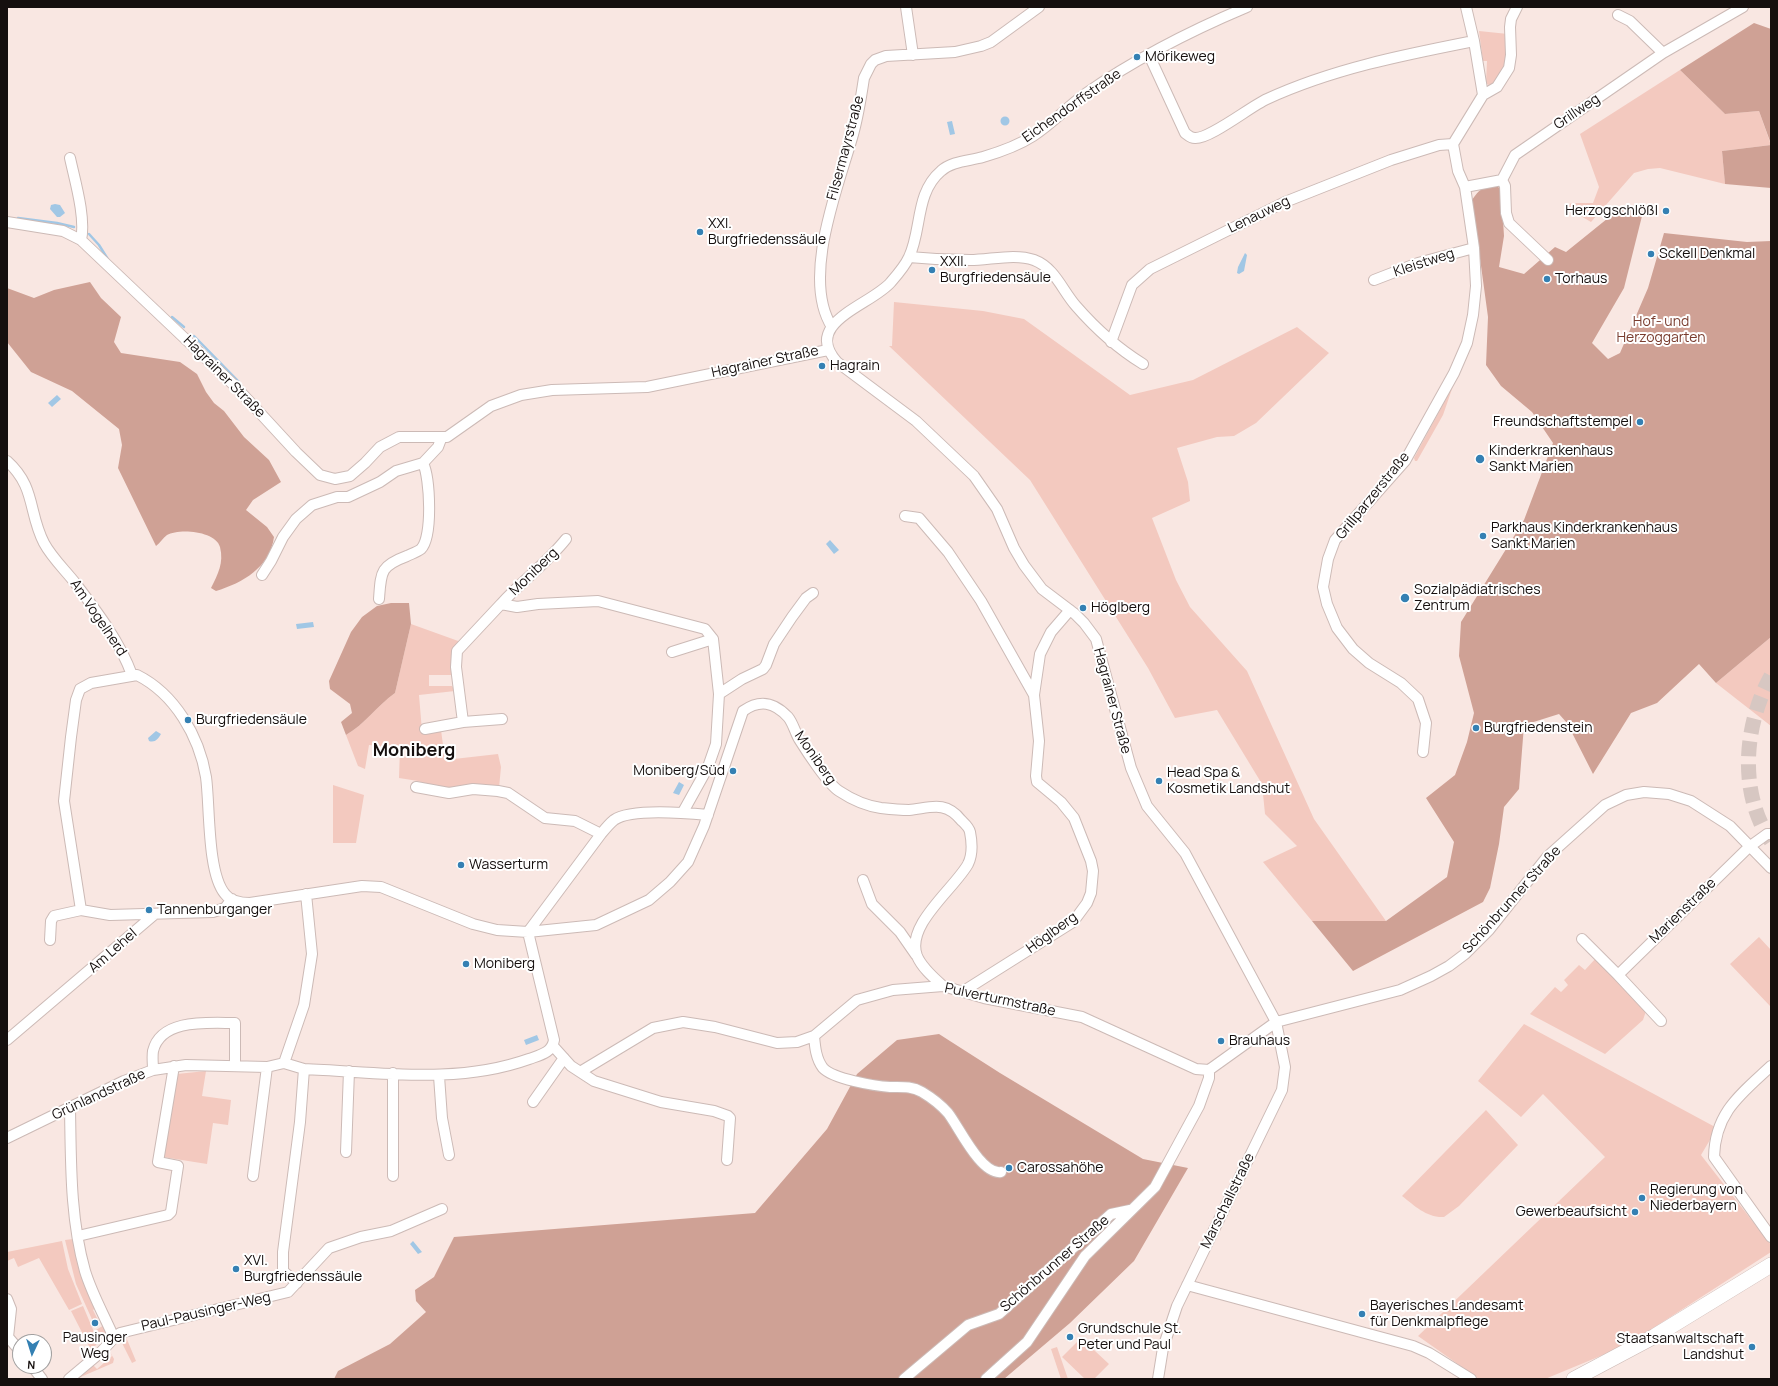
<!DOCTYPE html>
<html>
<head>
<meta charset="utf-8">
<style>
	body { margin:0 }
	#map { position:relative; width:1778px; height:1386px; overflow:hidden; background:#f9e7e2; font-family:Manrope,sans-serif }
	canvas { display:block }
	.frame { position:absolute; inset:0; border:8px solid #150f0e; pointer-events:none }
	.north { position:absolute; left:12px; top:1334px; width:40px; height:40px; box-sizing:border-box; background:#fff; border:1px solid #a19f9f; border-radius:50%; rotate:184deg; font-size:11px; font-weight:700; line-height:16px; text-align:center; color:#150f0e }
	.north::after { content:''; display:block; margin:auto; width:14px; height:18px; background:#3480b3; clip-path:polygon(50% 0,100% 100%,50% 72%,0 100%) }
</style>
</head>
<body>
<div id="map">
<canvas width="1778" height="1386"></canvas>
<div class="frame"></div>
<div class="north">N</div>
</div>
<script>
const context = document.querySelector('canvas').getContext('2d');
context.lineJoin = 'round';
function fill(path, color) { context.fillStyle = color; context.fill(path, 'evenodd'); }
function stroke(path, color, width, dash) { context.strokeStyle = color; context.lineWidth = width; context.lineCap = dash ? 'butt' : 'round'; context.setLineDash(dash || []); context.stroke(path); }
function label(font, color, halo, rows, align = 'center') {
  context.font = font + ' Manrope,sans-serif'; context.lineWidth = 4; context.setLineDash([]); context.textBaseline = 'middle'; context.strokeStyle = halo; context.fillStyle = color; for (const [text, x, y, turn = 0] of rows) {
    context.save(); context.translate(x, y); context.rotate((+turn || 0) * Math.PI / 180); context.textAlign = isNaN(turn) ? turn : align; if (halo) context.strokeText(text, 0, 0); context.fillText(text, 0, 0); context.restore();
  }
}
fill(new Path2D(`
	M1479 31 1508 34C1508 52 1508 75 1490 86L1486 83 1487 61H1483Z
	M1680 70 1725 114 1759 111 1771 145 1722 151 1725 184 1660 168 1648 169 1634 173 1591 222 1567 208 1571 203H1593L1599 187 1580 134Z
	M894 302 983 311 1024 319 1130 395 1193 380 1297 327 1329 353 1256 423 1234 436 1217 437 1177 448 1188 482 1190 501 1152 518 1176 580 1190 607 1247 671 1314 819 1386 921H1312L1263 862 1297 846 1265 814 1262 784 1217 710 1175 718 1148 668 1030 480 889 346H892Z
	M1453 386 1443 415 1417 461H1415L1414 458Z
	M411 624 461 642 452 675H429V686H452L455 691 419 695 422 731 441 730 445 760 498 754 501 767 499 788 438 789 418 781 399 778 400 748 369 745 365 769 358 766 346 735C365 724 377 706 395 693Z
	M1771 637V726L1716 683Z
	M333 785 364 795 356 843H333Z
	M1759 937 1771 950 1770 1006 1730 964Z
	M1596 958 1646 1011 1643 1020 1605 1054 1530 1014 1555 987 1561 992 1568 985 1564 980 1579 965 1585 970Z
	M1524 1024 1717 1128 1701 1155 1771 1245V1252L1627 1345 1545 1379H1479L1418 1336 1605 1157 1543 1094 1521 1117 1478 1081Z
	M206 1071 202 1096 231 1100 228 1125 213 1123 207 1164 163 1157 177 1074Z
	M1486 1110 1518 1145 1459 1206 1444 1217C1427 1218 1415 1206 1402 1196Z
	M73 1239 96 1308 93 1310 100 1324 95 1326 76 1284 65 1240Z
	M62 1241 68 1269 82 1304 69 1310 39 1258 18 1267 14 1258 7 1261V1252Z
	M83 1306 97 1339 96 1345 91 1350 71 1311Z
	M104 1325 108 1335 101 1339 96 1330Z
	M119 1337 121 1339 126 1337 136 1361 132 1363 122 1343 113 1344Z
	M1081 1338 1109 1364 1094 1379H1085L1062 1357Z
	M1057 1347 1068 1379H1061L1051 1349Z
	M109 1350 114 1359 113 1363 76 1379 93 1365 97 1369 112 1356Z`), '#f3c9bf');
fill(new Path2D(`
	M1754 23 1771 29V144L1759 111 1725 114 1680 70Z
	M1771 145V188L1725 184 1722 151Z
	M1495 185 1501 189 1504 236 1499 267 1524 274 1555 247 1566 252 1623 206 1643 212 1624 288 1592 343 1608 359 1620 353 1648 288 1664 233 1747 242 1771 241V637L1716 683 1699 664 1657 703 1631 713 1593 774 1567 723 1559 714 1524 725 1519 789 1504 807 1499 844 1490 888 1483 902 1353 971 1312 921H1386L1447 877 1454 842 1426 798 1455 775 1467 742 1474 713 1459 656 1461 622 1524 520 1553 443 1532 412 1501 386 1486 365 1488 317 1472 200C1479 190 1483 186 1495 185Z
	M90 282 101 298 121 317 114 342 121 353 180 362 197 374 206 392 214 403 224 411 244 437 269 460 281 482 253 500 246 510 267 527 274 537C270 567 243 583 216 591L211 588C218 574 224 563 220 547 216 531 179 528 167 535 163 538 160 543 156 546L118 468 122 445 119 429 72 391 31 372 7 342V288L34 298 54 290Z
	M391 603H409L411 624 395 693C377 706 365 724 346 735L341 722 352 713 350 704 330 689 329 681 351 632 362 617 377 606Z
	M939 1034 1000 1073 1143 1159 1188 1168 1134 1261 1070 1323 1004 1379H334L338 1371 390 1344 426 1312 416 1301 415 1290 434 1277 454 1237 755 1213 827 1129 857 1074 897 1040Z`), '#cfa195');
fill(new Path2D(`
	M1000.5 121a4.5 4.5 0 1 1 9 0a4.5 4.5 0 1 1-9 0Z
	M952 121 955 134 950 135 947 122Z
	M55 204 60 205 65 213 60 217H57L50 209 51 205Z
	M1245 253 1247 255 1244 271 1239 274 1237 273 1238 267Z
	M57 395 61 399 52 407 48 403Z
	M830 540 839 550 834 554 826 544Z
	M313 622 314 627 297 629 296 624Z
	M156 731 161 734C158 739 155 743 149 741L148 738Z
	M679 782 684 785 679 795 673 793Z
	M537 1035 539 1040 526 1045 524 1040Z
	M413 1241 422 1252 418 1254 410 1244Z`), '#a1c7e5');
stroke(new Path2D(`
	M18 218 57 223 74 227
	M89 234 99 245 109 261
	M172 317 184 327
	M194 336 239 382`), '#a1c7e5', 2.5);
stroke(new Path2D(`
	M1771 676C1744 725 1738 793 1771 841`), '#d7c7c2', 15, [15, 8]);
const street = new Path2D(`
	M906 7 913 55
	M1466 7 1474 41 1483 95
	M1618 15 1630 21 1663 53
	M1149 55 1185 133C1188 135 1190 138 1195 138 1210 139 1251 106 1267 99 1332 69 1403 55 1474 41
	M70 158C75 181 86 218 81 240
	M1502 180 1515 155 1663 53 1743 7
	M1465 187 1502 180 1505 186 1506 213 1509 223 1548 260
	M7 222 63 231 81 240 237 388 296 452 320 475 335 479 350 476 365 463 380 447 399 437H447L491 406 521 395 552 390 647 387 828 350
	M909 257C929 259 950 260 970 260 990 260 1015 253 1034 260 1055 268 1062 290 1076 306 1096 329 1117 348 1143 364
	M1374 280 1418 263 1474 248
	M832 327C801 279 838 187 852 138 858 118 861 98 864 78L871 64 875 60 886 56 955 52 981 46 991 42 1039 7
	M1111 342 1132 285 1150 269 1285 202 1391 160 1439 145 1453 144
	M7 461C36 487 28 512 44 543 52 558 66 571 76 584 98 613 120 642 132 675
	M905 516 919 518 948 552 981 601 1034 695
	M262 575 271 561 283 537 296 519 312 505 337 497H348L380 482 396 471 423 463 438 447 441 439
	M379 599C381 572 380 566 407 556 411 554 417 552 421 549 433 537 430 478 423 463
	M501 604C522 581 547 563 566 539
	M672 652 713 639
	M719 694 742 679 763 669 766 665 774 644 792 617 806 598 813 593
	M463 722 502 719
	M425 729 463 722 456 667 457 651 501 604 517 607 538 604 598 601 705 629 713 639 719 694 716 744 708 767 683 812
	M1423 752 1426 723 1418 699 1401 683 1369 663 1353 649 1337 628 1327 604 1323 587 1328 559 1335 540 1405 461 1454 373 1467 343 1473 315 1476 286 1474 248 1465 187 1458 171 1453 144 1483 95 1497 87 1509 68 1511 55 1510 27 1511 19 1517 7
	M416 787 449 793 473 789 498 791 508 793 545 818 575 821 601 834C605 829 609 824 614 820 631 808 687 813 708 815
	M863 880 872 904 900 932 916 955
	M232 899 225 908 213 912 110 915 81 910 64 801 71 737 76 700 80 689 91 683 137 675C175 694 199 736 206 777 210 805 207 873 225 894 231 902 241 903 250 903L362 886 381 887 473 924 497 930 528 932 596 925 649 900 670 882 688 862 704 826 743 711C760 699 774 702 788 717 793 723 795 732 799 739 807 752 828 784 839 791 851 799 867 806 881 808 890 809 900 810 909 810 930 808 945 800 961 820 964 823 969 827 970 832 972 842 973 854 968 864 955 888 905 925 917 956 922 968 934 978 943 986
	M1582 939 1618 975
	M50 940 51 921 54 916 81 910
	M962 992 1073 922 1087 903 1091 893 1093 871 1091 861 1074 818 1061 802 1037 782 1036 776 1039 741 1034 695 1040 654 1051 632 1070 610
	M1661 1021 1618 975 1749 847 1767 834H1771
	M814 1036C815 1047 816 1059 823 1068 833 1079 875 1086 890 1087 902 1087 912 1086 922 1092 932 1098 941 1105 948 1113 959 1127 981 1175 1001 1172
	M7 1040 155 914
	M553 1046 571 1066 594 1081 661 1102 714 1111 728 1116 730 1118 727 1160
	M284 1063 304 1005 312 954 306 894
	M1771 1066C1741 1094 1715 1112 1714 1157L1771 1237
	M153 1070C153 1064 152 1057 153 1051 161 1018 209 1023 235 1023V1066
	M1209 1070 1276 1022 1400 990 1431 976 1449 966 1465 954 1489 930 1547 857 1605 805 1626 795 1644 792 1669 794 1691 801 1730 826 1771 868
	M580 1072 653 1028 683 1022 715 1027 777 1043 797 1042 814 1036 857 1000 893 990 943 986 984 998 1082 1017 1196 1069 1209 1070
	M393 1073V1176
	M439 1076 442 1118 449 1155
	M533 1102 564 1058
	M7 1138 124 1081 153 1070 186 1065 267 1067 284 1063 304 1069C380 1072 456 1085 529 1059 540 1055 552 1053 554 1040L528 932 601 834
	M346 1152 349 1071
	M253 1176 267 1067
	M78 1236 168 1215 171 1212 178 1166 158 1162 174 1066
	M297 1283 283 1271V1252L300 1122 304 1069
	M1187 1285 1413 1346 1429 1353 1471 1379
	M7 1299 11 1309 8 1337 20 1351
	M114 1338 120 1333 288 1292 329 1248 361 1237 391 1231 442 1209
	M32 1366 42 1379
	M69 1379 100 1353 114 1338C104 1315 92 1294 85 1271 70 1218 71 1162 70 1108
	M904 1379 968 1325 999 1314 1111 1214 1130 1210
	M986 1379 1027 1342 1085 1256 1155 1187 1199 1106 1209 1078V1070
	M1158 1379 1163 1348 1177 1306 1282 1090 1285 1067 1276 1022 1185 853 1147 806 1131 768 1096 639 1084 623 1075 614 1042 589 1024 565 1014 548 997 509 974 476 916 421 837 362C801 322 872 305 891 282 898 274 905 266 909 257 922 230 915 193 941 171 952 161 969 161 983 157 1000 152 1019 145 1033 136 1052 124 1067 107 1085 94 1135 59 1190 31 1247 7`);
const secondary = new Path2D(`
	M1574 1379 1655 1336 1771 1265`);
stroke(street, '#ccbab6', 12);
stroke(secondary, '#ccbab6', 16);
stroke(street, '#fff', 10);
stroke(secondary, '#fff', 15);
for (const [x, y, r, color] of [
	[1137,57,4,"#3480b3"],
	[1666,211,4,"#3480b3"],
	[700,232,4,"#3480b3"],
	[1651,254,4,"#3480b3"],
	[932,270,4,"#3480b3"],
	[1547,279,4,"#3480b3"],
	[822,366,4,"#3480b3"],
	[1640,422,4,"#3480b3"],
	[1480,459,5,"#3480b3"],
	[1483,536,4,"#3480b3"],
	[1405,598,5,"#3480b3"],
	[1083,608,4,"#3480b3"],
	[188,720,4,"#3480b3"],
	[1476,728,4,"#3480b3"],
	[733,771,4,"#3480b3"],
	[1159,781,4,"#3480b3"],
	[461,865,4,"#3480b3"],
	[149,910,4,"#3480b3"],
	[466,964,4,"#3480b3"],
	[1221,1041,4,"#3480b3"],
	[1009,1168,4,"#3480b3"],
	[1642,1198,4,"#3480b3"],
	[1635,1212,4,"#3480b3"],
	[236,1269,4,"#3480b3"],
	[1362,1314,4,"#3480b3"],
	[95,1323,4,"#3480b3"],
	[1070,1337,4,"#3480b3"],
	[1752,1347,4,"#3480b3"]
]) { const dot = new Path2D(); dot.arc(x, y, r, 0, 2 * Math.PI); context.fillStyle = color; context.fill(dot); stroke(dot, '#fff', 1.5); }
label('14px', '#150f0e', '#fff', [
	["Mörikeweg",1145,57],
	["Herzogschlößl",1658,211,"right"],
	["XXI.",708,224],
	["Burgfriedenssäule",708,240],
	["Sckell Denkmal",1659,254],
	["XXII.",940,262],
	["Burgfriedensäule",940,278],
	["Torhaus",1555,279],
	["Hagrain",830,366],
	["Freundschaftstempel",1632,422,"right"],
	["Kinderkrankenhaus",1489,451],
	["Sankt Marien",1489,467],
	["Parkhaus Kinderkrankenhaus",1491,528],
	["Sankt Marien",1491,544],
	["Sozialpädiatrisches",1414,590],
	["Zentrum",1414,606],
	["Höglberg",1091,608],
	["Burgfriedensäule",196,720],
	["Burgfriedenstein",1484,728],
	["Moniberg/Süd",725,771,"right"],
	["Head Spa &",1167,773],
	["Kosmetik Landshut",1167,789],
	["Wasserturm",469,865],
	["Tannenburganger",157,910],
	["Moniberg",474,964],
	["Brauhaus",1229,1041],
	["Carossahöhe",1017,1168],
	["Regierung von",1650,1190],
	["Niederbayern",1650,1206],
	["Gewerbeaufsicht",1627,1212,"right"],
	["XVI.",244,1261],
	["Burgfriedenssäule",244,1277],
	["Bayerisches Landesamt",1370,1306],
	["für Denkmalpflege",1370,1322],
	["Grundschule St.",1078,1329],
	["Peter und Paul",1078,1345],
	["Pausinger",95,1338,"center"],
	["Weg",95,1354,"center"],
	["Staatsanwaltschaft",1744,1339,"right"],
	["Landshut",1744,1355,"right"]
], 'left');
label('14px', '#150f0e', '#fff', [
	["Eichendorffstraße",1072,106,-35],
	["Grillweg",1577,112,-34],
	["Filsermayrstraße",846,148,-75],
	["Lenauweg",1259,215,-26],
	["Kleistweg",1424,263,-18],
	["Hagrainer Straße",765,362,-12],
	["Hagrainer Straße",224,377,45],
	["Grillparzerstraße",1373,496,-51],
	["Moniberg",534,572,-44],
	["Am Vogelherd",98,618,56],
	["Hagrainer Straße",1112,701,75],
	["Moniberg",815,758,55],
	["Schönbrunner Straße",1512,900,-48],
	["Marienstraße",1683,911,-44],
	["Höglberg",1052,933,-36],
	["Am Lehel",113,951,-41],
	["Pulverturmstraße",1000,1000,12],
	["Grünlandstraße",99,1095,-25],
	["Marschallstraße",1228,1201,-64],
	["Schönbrunner Straße",1055,1264,-41],
	["Paul-Pausinger-Weg",206,1312,-13]
]);
label('14px', '#7a3d2f', '#fff', [
	["Hof- und",1661,322],
	["Herzoggarten",1661,338]
]);
label('bold 18px', '#150f0e', '#fff', [
	["Moniberg",414,751]
]);
</script>
</body>
</html>
